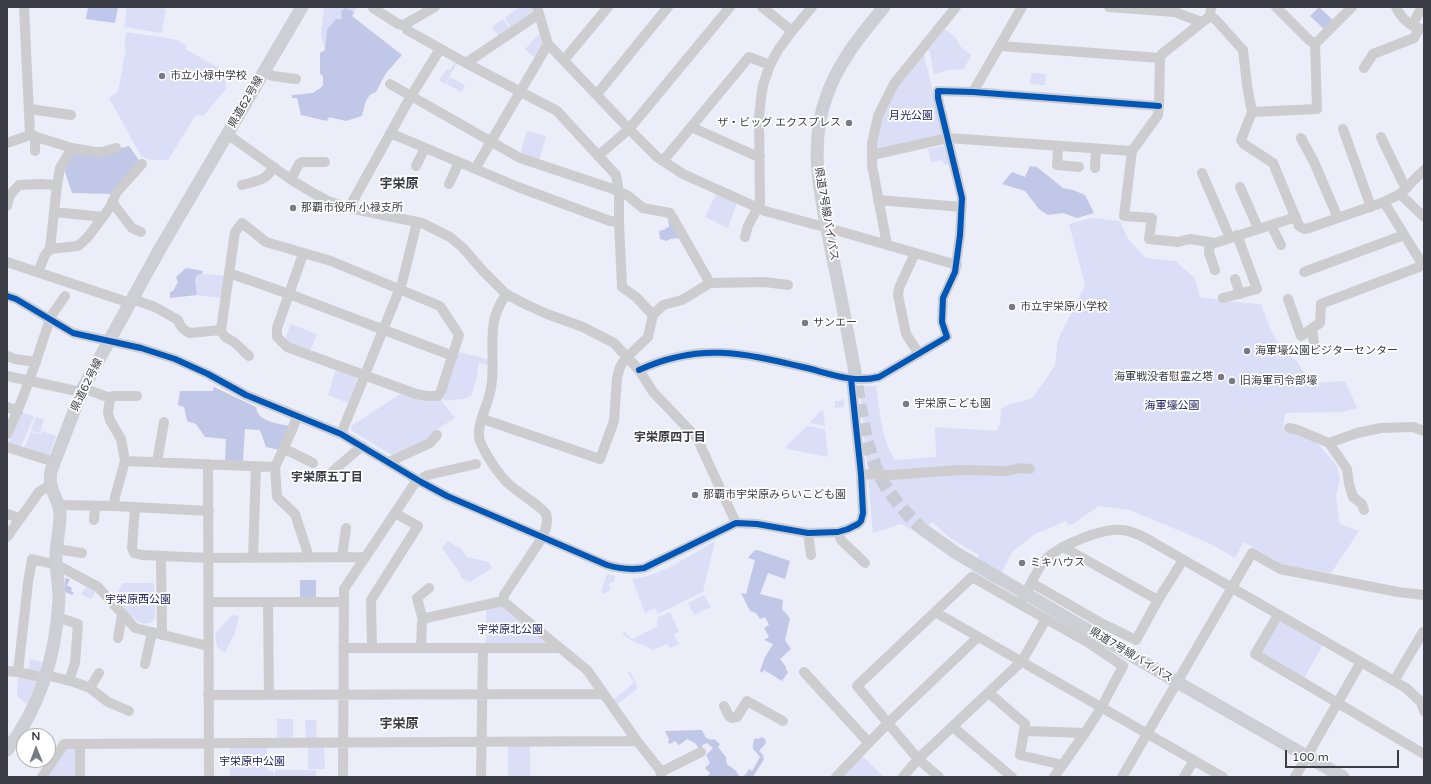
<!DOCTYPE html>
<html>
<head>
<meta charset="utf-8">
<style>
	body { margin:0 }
	#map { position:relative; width:1431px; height:784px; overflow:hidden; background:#ebedf8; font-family:"Varela Round",sans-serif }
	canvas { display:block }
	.frame { position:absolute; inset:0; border:8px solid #3b3c45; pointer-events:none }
	.north { position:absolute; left:16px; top:728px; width:40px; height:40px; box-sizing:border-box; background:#fff; border:1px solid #b1b1b5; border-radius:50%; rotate:359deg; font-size:11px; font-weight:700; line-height:16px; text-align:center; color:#3b3c45 }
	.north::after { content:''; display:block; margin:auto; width:14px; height:18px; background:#797a84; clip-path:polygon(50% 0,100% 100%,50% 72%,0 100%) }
	.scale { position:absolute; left:1285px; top:750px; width:114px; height:18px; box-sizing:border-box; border:2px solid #3b3c45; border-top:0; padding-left:5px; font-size:12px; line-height:14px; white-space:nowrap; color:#3b3c45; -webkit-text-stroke:3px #fff; paint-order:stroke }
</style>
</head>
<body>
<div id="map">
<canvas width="1431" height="784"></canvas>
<div class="frame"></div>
<div class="north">N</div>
<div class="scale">100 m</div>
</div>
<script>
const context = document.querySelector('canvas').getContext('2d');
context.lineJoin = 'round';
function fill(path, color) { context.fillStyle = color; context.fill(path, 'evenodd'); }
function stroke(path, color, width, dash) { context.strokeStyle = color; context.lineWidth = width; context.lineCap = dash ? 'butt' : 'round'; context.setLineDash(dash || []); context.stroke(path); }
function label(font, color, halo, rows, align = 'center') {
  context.font = font + ' "Varela Round","Noto Sans JP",sans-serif'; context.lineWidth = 3.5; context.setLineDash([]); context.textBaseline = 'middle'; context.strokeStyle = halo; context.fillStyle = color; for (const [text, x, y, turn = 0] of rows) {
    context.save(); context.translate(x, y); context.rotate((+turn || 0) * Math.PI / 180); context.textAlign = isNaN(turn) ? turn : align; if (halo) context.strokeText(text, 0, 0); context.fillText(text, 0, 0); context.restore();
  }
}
fill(new Path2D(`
	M127 7H154L166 9 162 33 124 27Z
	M324 7H357L352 16 365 27 330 65 321 36Z
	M517 7H532L533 13 511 28 505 18 517 9Z
	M503 19 510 29 499 36 492 27Z
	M945 29 956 38 960 46 971 55 964 69 950 70 934 74 929 49Z
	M127 32 173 39 179 41 187 46 185 49 228 73 225 78 226 89 203 116 196 115 168 160H150L141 156 109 98 118 92 126 47 124 46 126 34Z
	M541 32C545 45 542 46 535 58L525 49Z
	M924 54 943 135 878 150 875 148 882 116 893 92Z
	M455 62 457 63 445 84 439 80 447 69 450 70Z
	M1031 73 1046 74 1045 85 1030 84Z
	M450 77 465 85 462 92 446 84Z
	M527 131 546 136 539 161 520 154Z
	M943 146 946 147 951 164 944 165 942 160 931 162 928 149Z
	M716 194 737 203 728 228 705 217Z
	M1092 218 1120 221 1128 239 1146 258 1175 261 1195 278 1200 297 1234 302 1261 304 1272 333 1283 350 1297 361 1310 383 1345 381 1357 408 1342 412 1285 413 1283 430 1309 438 1321 447 1337 466 1340 478 1336 496 1340 524 1359 531 1331 573 1283 565 1244 542 1235 558 1211 544 1130 510 1099 506 1073 524 1068 525 1066 521 1035 534 1012 552 995 586 971 572 979 555 950 538 932 522 919 534 901 524 873 533 860 390 864 386H876C880 411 881 438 895 460L936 457 935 427 996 431 1000 424 1001 409 1010 404 1031 399 1042 385 1055 365 1058 340 1085 285 1069 224Z
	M206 274 225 276 222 298 197 295 195 279 197 275Z
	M291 324 317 334 310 351 290 344 285 339Z
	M458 352 488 359V365L479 363 476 381 471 396 463 399 445 401 443 399Z
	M336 369 355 376 357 380 348 403 328 395Z
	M402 393 425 400H441L455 418 439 428 428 441 392 455 352 431 351 426Z
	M844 398V407L835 408V401H840Z
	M822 410H823L825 426 811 423V421Z
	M21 412 34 416 20 448 8 444Z
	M36 417 44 419 40 433 31 431Z
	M807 426 825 429 828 457 787 449 786 446Z
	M42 431 56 436 49 456 23 450 31 432 40 434Z
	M448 541 457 547 461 549 467 557 489 562 492 568 470 582 461 578 460 573 442 548Z
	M715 541 703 592 658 614 655 608 645 613 632 579C660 577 690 555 715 541Z
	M607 574 615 576 614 582 609 584 611 589 604 594 601 591Z
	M123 583H154L155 619C143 634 124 608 114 600Z
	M87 585 96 591 91 599 81 594Z
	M704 595 711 607 694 615 688 603Z
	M498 606 505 607 547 641 545 644 486 645V609Z
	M670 612 679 632 674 634 679 644 670 648 667 644 653 650 629 639 622 633 625 632 630 638 633 639 658 626 656 621 658 620V617Z
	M232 615 239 616 235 633 225 653 217 647 215 634Z
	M1283 621 1324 643 1303 680 1263 656 1261 651 1278 623Z
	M30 659 42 662 39 673 28 671Z
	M630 671 636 684 637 689 616 705 613 700 634 683 628 673Z
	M18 676 38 680 27 704 17 696Z
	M277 719H293V738L277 739Z
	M305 720H316L317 738H306Z
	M508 745H530V777H508Z
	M69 747 72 748 76 751V777H47L66 749Z
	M230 747H267V770L274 772V777H230Z
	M308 747H324L325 769H308Z
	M861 755 884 777H839Z
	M275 770H316V777H275Z`), '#dadff7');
fill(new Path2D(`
	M1319 7 1334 21 1325 30 1310 16Z
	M345 8 354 12 352 16 402 55 386 73 376 92C365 95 365 106 362 116L346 121 329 117 327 121 301 115 297 98H292V95L313 93 323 86V76L320 74V53L325 50 327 30 336 19H342L341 11Z
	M129 146 139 160 135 167 111 194 72 193 64 169 71 156 79 151 97 155Z
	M1030 166 1037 167 1063 188 1073 190 1085 195 1094 213 1077 218 1063 213 1048 215 1039 209 1025 191 1002 184 1012 172 1025 177Z
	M668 217 680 238 670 239 667 241 660 239 659 231 666 229V228L669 227Z
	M186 268 203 271 202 274 197 275 195 280 197 295 170 298V292L173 291 178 282 176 277Z
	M214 387 256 407C258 422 277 423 289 426L279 450 266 447 260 430 245 429 243 461H225L226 439 205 437 196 424 187 421 184 407 178 405 180 391H213Z
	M757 550 790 561 785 579 768 573 760 594 783 600 782 609 790 618 785 640 791 649 780 659 786 667V670L788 672 782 681 764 670 762 673 760 671 765 657 773 644 764 640 769 637 764 628 769 625 765 617 760 619 756 613 750 611 741 593 746 594 755 560 748 558 754 551Z
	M65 578 70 579 67 585 72 588 71 591 74 593 72 595 65 592Z
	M300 580H316V599H300Z
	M702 730 706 738 712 740 714 739 720 744 718 747 726 757C726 768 729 764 735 770 737 771 737 774 739 776L742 777 745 775 749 769 752 771 760 757C754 748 750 751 755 738L758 739 762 737 765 739 766 743 759 751 763 755 764 759 753 777H707L710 773 705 768 710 763 706 755 713 748 707 743 703 745 700 750 695 743 687 739 679 745 675 741 670 744 668 742 669 739 665 731Z`), '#c1c7e7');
fill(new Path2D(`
	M88 7H118L115 23 86 19Z`), '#c0c7ed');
stroke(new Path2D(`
	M854 367C860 401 864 447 881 478 891 497 906 513 921 528`), '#c8cad4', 13, [13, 6]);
stroke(new Path2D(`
	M435 7 407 23V30L466 63 557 111 616 175 619 192V222L622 287 636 297 653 315 663 305 682 300 710 283 765 282 788 285
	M537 7 548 44 629 129 657 157 683 174 765 211 839 231 957 265
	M762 7 792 31
	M1109 7 1175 12 1201 22
	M1211 7 1210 16 1162 54 1160 58 1159 106 1158 115 1132 151 1124 216 1152 218 1149 239 1178 242 1190 239 1215 243 1296 217
	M1276 7 1309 40 1315 44
	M1396 7C1401 18 1411 28 1424 29
	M373 8 398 24 407 26
	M1210 16 1216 20 1243 50 1247 85 1252 112 1241 140 1244 144 1273 163 1299 226 1304 229 1309 228 1384 202 1400 194 1424 170
	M1412 25 1422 7
	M1001 46 1160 58
	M564 60 608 7
	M466 63 539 14
	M1364 68 1373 54 1414 38 1419 29
	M263 72 273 76 296 79
	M390 84 520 158 610 188 627 195 643 208 670 213 710 283
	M973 92 1022 7
	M597 94 668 7
	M30 109 71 115
	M1252 112 1317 109 1315 44 1352 7
	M691 127 754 155 760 156
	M1343 129 1371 207
	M390 133 518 187 610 221 619 222
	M227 134 293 181 315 194 328 201 349 208 422 223 450 237 463 248 483 271 506 294 525 304 547 314 583 327 614 343 639 370 653 392 697 438 736 523
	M30 135 72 148 60 168 57 185
	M35 136V151
	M1381 137 1403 183 1407 188
	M1301 138 1314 162 1338 218
	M7 143 30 135 24 7
	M1058 146 1057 165 1079 167
	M72 148 95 152H102L116 148
	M872 155 948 138 1132 151
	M598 156 629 129 730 7
	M663 161 749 57 770 65
	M416 166 425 148
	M1095 168 1096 149
	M475 169 548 44
	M1202 173 1230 238
	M291 179 299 164 302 162H325
	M449 184 459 162
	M242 185C257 181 265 181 274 167
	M1240 187 1258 228
	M1400 194 1424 217
	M878 200 962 207
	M112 202 132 228 141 232
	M7 206 10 195 19 185 40 184 57 185 50 249 45 255 38 272
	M349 208 411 96 440 49
	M54 212 103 217
	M1271 225 1281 245
	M745 237 748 226 760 203 759 117 761 98 763 85 770 65 778 50 792 31 812 7
	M1210 242 1209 253 1215 270
	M887 245 872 165V143L878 116 894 84 956 7
	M50 249 78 246 87 238 103 217 112 204 116 193 142 164
	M915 253 899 288 898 295 906 334 919 354
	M7 262 130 303
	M1304 272 1404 235
	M229 273 289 294 453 356
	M1235 279 1240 294
	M7 296 16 299 73 333 141 348 175 359 208 374 246 395 341 434 421 482 447 496 607 565C620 569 631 570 644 568L736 523 757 524 808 533 838 532 848 529 858 524 861 521 863 513 861 474 851 379
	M1223 298 1257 289 1237 235
	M132 299 155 307 178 320C180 327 185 331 190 333L221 330 235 232 242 223 266 242 331 261 440 306 459 335 441 391 438 396H427L416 394 364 375 287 347 277 337V328L303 254
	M1288 299 1301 336 1320 323 1321 304 1419 267 1421 262 1384 202
	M49 319 65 296
	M1312 329 1315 350
	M221 330C224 339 229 338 235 343 240 347 244 352 249 356
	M7 356 15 359 36 362
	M639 370C702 341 747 354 811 369 833 375 856 383 879 377L947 337 942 322 943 298 955 272 960 235 962 198 938 98V91L973 92 1159 106
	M7 376 81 392
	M83 388 110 398 108 413 110 420 121 439 125 461
	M110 398 113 396H137
	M7 407 18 411
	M297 416 292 430 275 467 277 497 295 514 309 557
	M483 419 600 459 614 421 617 378 620 367 626 358 648 337 653 315
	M1289 428 1298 430 1329 443 1357 433 1381 428 1413 427 1424 431
	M7 434C25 397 37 358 50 319
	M341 434 402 283 417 222
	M1329 443 1347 469 1349 484 1353 497 1362 504 1364 510
	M7 447 54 462
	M283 448 313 463
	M157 462 164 422
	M389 462 430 443 437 435
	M208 464 209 777
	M333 471 362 446
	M861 474 891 475 959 470 1007 471 1020 468 1030 469
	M421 482 424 477 428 475 476 464
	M59 505 114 506 209 511
	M114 506 115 497 125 461 275 467
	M135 507 132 548 134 553 142 555 208 558 365 557
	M7 514 19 518
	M94 520 95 506
	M838 532 841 540 865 563
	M808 533 811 555
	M7 537 39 492 50 485
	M1063 547 1158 600 1183 560
	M57 549 82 553
	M161 556 162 635
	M342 557 346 528
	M253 558 256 466
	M1032 583 1101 623 1136 640 1158 600
	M1023 599C1030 586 1036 570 1046 559 1060 545 1102 528 1122 530 1134 531 1146 538 1156 544L1406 688 1421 702 1424 711
	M503 601 504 595 542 538C545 531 549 522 546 514 543 508 518 492 511 486 500 477 485 454 480 441 475 425 489 404 491 388 495 366 490 343 494 321 496 311 501 302 506 294
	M209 602H343
	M268 602 269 695
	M935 612 1223 777
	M1278 615 1255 654 1424 754
	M57 617 78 624 75 663 69 681
	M1046 619 1089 643 1123 666 1101 708 1085 733 1054 777
	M423 620 417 598 429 588
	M118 638 122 615
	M343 648H559
	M372 648 371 600 418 526 395 513
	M421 648 422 622 426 618 503 601 587 670 637 741 660 770 661 777
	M145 664 152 632
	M7 671 18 672 45 678
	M18 672 28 583 32 559 57 565 98 587 135 628 208 646
	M804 672 869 743
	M46 675 74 682 90 688 108 702 129 711
	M1394 681 1423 632
	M90 688 99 673
	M989 693 1025 724 1024 731 1085 733
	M208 695 604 694
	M724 706 729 716 732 718 737 717 747 701 783 721
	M953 727 1012 777
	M1024 731 1020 755 1063 765
	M80 744V777
	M661 772 701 752
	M42 777 64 744 637 741
	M343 777 344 589 417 480
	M481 777 483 648
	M836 777 888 723 978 637
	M903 777 918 759 1022 661 1046 619 972 577 857 686 918 759 939 777
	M1122 777 1252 553 1280 569 1398 592 1424 595
	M1184 777 1194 760
	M1295 777 1361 662`), '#cdcdd0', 10);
stroke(new Path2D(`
	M854 367C847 329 840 291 832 254 822 202 807 147 827 95 839 61 861 35 884 7
	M921 528 956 553 1177 682 1343 777
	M7 750C40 707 56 654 59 600 59 585 56 571 56 557 56 543 60 529 60 515 60 498 47 491 51 471L83 388 161 247 302 7`), '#cdcfd5', 13);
stroke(new Path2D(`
	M7 296 16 299 73 333 141 348 175 359 208 374 246 395 341 434 421 482 447 496 607 565C620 569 631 570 644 568L736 523 757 524 808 533 838 532 848 529 858 524 861 521 863 513 861 474 851 379
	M639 370C702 341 747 354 811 369 833 375 856 383 879 377L947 337 942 322 943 298 955 272 960 235 962 198 938 98V91L973 92 1159 106`), '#0057b8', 6);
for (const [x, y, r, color] of [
	[162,76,4,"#797a84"],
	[849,123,4,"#797a84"],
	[293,208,4,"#797a84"],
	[1012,307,4,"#797a84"],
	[805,323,4,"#797a84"],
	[1247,351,4,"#797a84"],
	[1221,377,4,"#797a84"],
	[1232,381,4,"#797a84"],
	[906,404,4,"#797a84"],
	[695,495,4,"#797a84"],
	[1022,563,4,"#797a84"]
]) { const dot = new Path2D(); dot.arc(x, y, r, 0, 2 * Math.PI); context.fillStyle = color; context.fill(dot); stroke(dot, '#fff', 1.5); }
label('11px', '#3b3c45', '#fff', [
	["市立小禄中学校",170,76],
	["ザ・ビッグ エクスプレス",841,123,"right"],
	["那覇市役所 小禄支所",301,208],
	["市立宇栄原小学校",1020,307],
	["サンエー",813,323],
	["海軍壕公園ビジターセンター",1255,351],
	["海軍戦没者慰霊之塔",1213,377,"right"],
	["旧海軍司令部壕",1240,381],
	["宇栄原こども園",914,404],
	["那覇市宇栄原みらいこども園",703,495],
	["ミキハウス",1030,563]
], 'left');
label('11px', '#3b3c45', '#fff', [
	["県道62号線",246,102,-60],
	["県道7号線バイパス",826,214,80],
	["県道62号線",87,385,-64],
	["県道7号線バイパス",1131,655,31]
]);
label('11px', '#22245e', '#fff', [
	["月光公園",911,116],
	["海軍壕公園",1172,406],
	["宇栄原西公園",138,600],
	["宇栄原北公園",510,630],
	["宇栄原中公園",252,762]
]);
label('bold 12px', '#3b3c45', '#fff', [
	["宇栄原四丁目",670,438],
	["宇栄原五丁目",327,478]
]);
label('bold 13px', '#3b3c45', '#fff', [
	["宇栄原",399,185],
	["宇栄原",399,725]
]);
</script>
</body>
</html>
